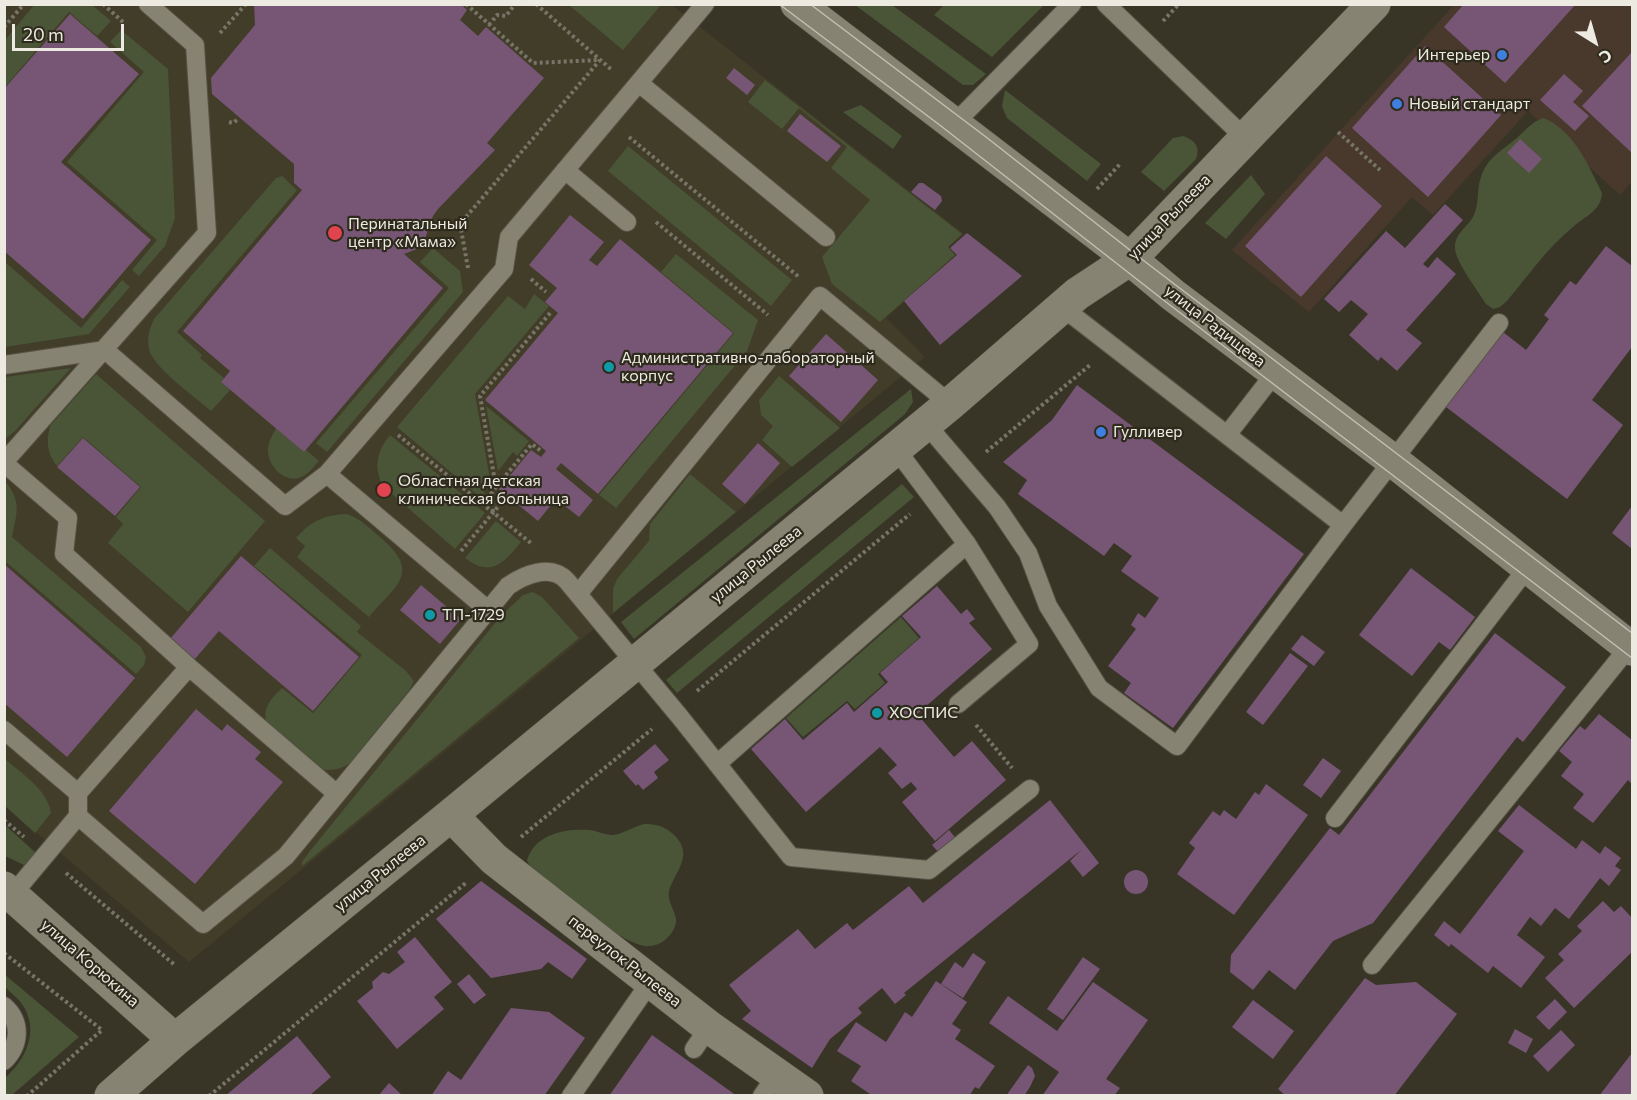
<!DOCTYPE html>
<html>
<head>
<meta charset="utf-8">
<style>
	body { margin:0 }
	#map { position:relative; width:1637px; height:1100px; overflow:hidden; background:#383527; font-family:Commissioner,sans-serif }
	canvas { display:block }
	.frame { position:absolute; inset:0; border:6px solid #eceae1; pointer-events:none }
	.north { position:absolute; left:1565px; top:12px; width:60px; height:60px; -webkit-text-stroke:4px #2e2b1d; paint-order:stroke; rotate:143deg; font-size:16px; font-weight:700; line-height:24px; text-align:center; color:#eceae1 }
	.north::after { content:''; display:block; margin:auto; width:21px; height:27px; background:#eceae1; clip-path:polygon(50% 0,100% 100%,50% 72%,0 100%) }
	.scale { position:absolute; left:12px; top:24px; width:112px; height:27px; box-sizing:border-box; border:3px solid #eceae1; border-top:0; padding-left:8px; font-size:18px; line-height:21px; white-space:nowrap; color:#eceae1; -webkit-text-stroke:4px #2e2b1d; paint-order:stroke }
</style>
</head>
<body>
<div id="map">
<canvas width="1637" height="1100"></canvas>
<div class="frame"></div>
<div class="north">С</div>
<div class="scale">20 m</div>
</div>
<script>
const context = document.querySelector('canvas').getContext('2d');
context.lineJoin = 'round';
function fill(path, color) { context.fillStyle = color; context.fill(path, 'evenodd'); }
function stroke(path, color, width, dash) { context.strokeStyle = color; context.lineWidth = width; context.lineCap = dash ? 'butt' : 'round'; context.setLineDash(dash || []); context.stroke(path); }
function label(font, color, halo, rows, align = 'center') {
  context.font = font + ' Commissioner,sans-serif'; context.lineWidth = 4.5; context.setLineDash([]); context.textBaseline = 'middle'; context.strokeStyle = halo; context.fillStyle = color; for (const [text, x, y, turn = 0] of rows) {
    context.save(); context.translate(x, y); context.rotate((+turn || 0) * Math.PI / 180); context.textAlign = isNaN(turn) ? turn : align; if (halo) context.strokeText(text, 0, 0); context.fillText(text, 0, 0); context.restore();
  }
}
fill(new Path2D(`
	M1454 5H1632V181L1620 195 1528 111 1433 215 1412 197 1309 312 1232 250Z`), '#49392d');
fill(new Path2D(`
	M5 5H672L964 234 949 247 957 256 886 318 925 357 189 962 5 806Z`), '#413d28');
fill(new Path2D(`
	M35 4 92 5 111 21 97 36 69 12 5 87V40Z
	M569 5H661L623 50Z
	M855 5H892L986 74 973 85H963Z
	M944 5V4L1044 5 992 57 934 15Z
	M121 30 168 69 175 218 165 246 139 276 132 270 157 240 67 162 144 72 110 42Z
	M765 80 962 234 948 247 955 255 880 322 832 284 822 257 870 200 831 168 847 147 799 108 782 129 748 102Z
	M1005 90 1101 164 1087 181 1007 118 1002 106Z
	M861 105 902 136 893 149 843 112Z
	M1543 118C1573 129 1589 166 1602 193 1601 211 1585 216 1573 227 1547 248 1528 276 1507 301L1500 307 1493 309 1486 304C1478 291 1455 261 1455 248 1454 235 1467 227 1473 217 1480 204 1476 190 1481 177 1488 155 1506 149 1521 134 1530 126 1531 123 1543 118Z
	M1183 136C1194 140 1201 146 1196 159L1164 191 1141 172 1173 138Z
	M628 146 792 280 771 306 608 171Z
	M1251 175 1265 194 1226 239 1205 223Z
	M282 176 297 190 177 332 202 355 200 358 224 378 221 382 230 390 211 411C196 398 155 368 150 352 146 340 149 330 154 319L276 178Z
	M433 248 460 271 463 292 327 452 316 443 449 288 420 262Z
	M676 254 758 320 747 351 616 508 599 495 734 333 661 272Z
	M5 262 81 328 122 280 130 287 89 334 5 347Z
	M534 294 549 306 475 394 490 479 484 488 485 501 397 427 508 296 525 309Z
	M71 368 15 431 5 439V377Z
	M96 374 265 521 188 612 108 543 123 524 116 517 141 487 83 437 57 466C47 454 46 441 50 426Z
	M779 376 840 428 792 467 762 440 773 426 761 415 759 400Z
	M911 389 913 402 905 414 634 639 621 622Z
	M486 406 529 441 517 456 513 452 498 471Z
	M276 428 304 452 306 450 319 461C313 467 309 474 301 477 285 484 268 466 268 451 268 442 272 436 276 428Z
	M390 435 485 513 455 549 383 486C373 467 377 451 390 435Z
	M690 474 736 512 613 613V589L617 579 649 541 650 524Z
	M5 481C22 502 17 512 12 537L141 647 146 657 144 665 136 674 5 561Z
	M902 484 914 497 677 693 666 680Z
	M346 514C361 518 370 529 381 538 422 573 396 585 369 617L297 557 305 546 296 538C311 521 324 515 346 514Z
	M496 521 521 542C504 563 491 578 465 558Z
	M270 548 361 626 357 632 406 671 414 681 410 689 350 763C340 770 330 772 318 768L267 724C261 708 272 698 282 688L313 713 362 655 254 566Z
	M533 592 542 597 579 638 302 866V862L310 851 500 617 523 595Z
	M901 617 919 638 878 674 885 683 855 709 847 701 803 737 786 718Z
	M5 759C21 773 48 790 51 813L35 833 5 806Z
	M644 824C656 824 664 826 673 834 699 857 667 878 669 897 670 905 675 912 676 919 677 926 671 935 666 939 661 944 652 947 645 946 615 941 557 889 531 869L527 860C535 834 565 828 590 830 598 831 604 835 613 835 623 834 633 827 644 824Z
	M5 825 37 854 26 866 5 856Z
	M4 974 79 1037 12 1095H5V1078C25 1060 39 1033 24 1007 19 999 11 993 5 987Z`), '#4a5437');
fill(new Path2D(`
	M254 4H461L467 10 460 20 478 36 486 27 544 78 487 143 495 150 438 209 433 216 422 247 404 254 443 288 304 452 221 382 230 371 183 331 302 190 294 183V164L212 94 211 78 255 25Z
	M1464 4H1576L1505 83 1444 27Z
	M70 14 139 74 61 162 151 240 83 319 4 251V89Z
	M1425 46 1501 115 1428 197 1352 128Z
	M1632 52V153L1582 106Z
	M734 68 755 85 747 95 726 78Z
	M1564 74 1583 91 1573 102 1589 116 1575 131 1540 100Z
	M800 114 841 146 827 162 787 131Z
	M1520 139 1542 159 1529 173 1507 153Z
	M1326 156 1382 206 1301 297 1245 246Z
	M919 183H923L941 196 942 201 935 210 911 192Z
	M1445 204 1463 220 1423 264 1428 268 1437 257 1456 274 1406 330 1422 343 1397 371 1381 357 1378 361 1349 335 1368 314 1351 300 1339 312 1324 299 1386 231 1405 248Z
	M570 215 604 242 589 260 597 266 620 239 733 333 598 494 561 463 556 469 593 500 579 517 556 499 538 521 499 489 531 450 541 457 546 451 485 400 558 313 545 302 557 288 529 265Z
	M967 233 1022 276 940 345 904 301 957 255 950 248Z
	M1606 246 1632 266V347L1592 400 1623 425 1567 499 1446 407 1503 332 1526 350 1549 319 1544 315 1570 281 1576 285Z
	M826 334 878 380 841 422 789 376Z
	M1077 385 1304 554 1173 728 1124 693 1131 683 1108 666 1136 629 1131 625 1138 613 1145 618 1159 598 1121 571 1132 556 1114 543 1104 556 1018 494 1027 480 1003 462 1052 420Z
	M83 438 140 487 115 516 57 467Z
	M758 443 780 463 745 504 722 484Z
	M1632 506V549L1612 533Z
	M241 556 359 657 313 711 219 631 194 660 170 639Z
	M4 564 135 678 67 757 4 703Z
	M1411 568 1475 617 1450 650 1439 642 1412 676 1359 635Z
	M421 585 461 619 440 644 400 610Z
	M937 586 961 614 967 609 975 619 969 623 992 649 917 714 954 757 972 741 1006 780 935 841 902 802 917 789 911 782 902 789 888 773 897 765 880 747 806 812 751 749 785 719 803 740 847 703 854 712 888 682 880 673 921 637 902 616Z
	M1495 633 1566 687 1523 742 1517 737 1373 923 1333 941 1295 990 1269 970 1253 990 1230 972 1231 955 1330 828 1339 835Z
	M1302 635 1325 652 1314 666 1291 649Z
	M1290 653 1308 666 1263 725 1246 712Z
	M196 709 222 731 227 724 261 752 255 759 283 782 195 884 109 811Z
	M1599 714 1632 740V784L1628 780 1593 823 1573 808 1584 794 1561 776 1572 762 1559 751 1580 726 1585 730Z
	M655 744 669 760 654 772 658 778 643 790 638 784 636 786 623 771Z
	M1323 758 1341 771 1321 798 1303 785Z
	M1266 784 1308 815 1234 915 1177 874 1195 848 1189 843 1213 811 1220 816 1224 810 1236 819 1255 792 1259 795Z
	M1050 800 1099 863 1083 877 1070 861 1081 850 904 993 906 995 895 1004 882 988 858 1008 862 1013 830 1039 812 1068 742 1019 751 1011 729 985 798 929 815 949 847 923 853 930 909 886 923 903Z
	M1519 805 1576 849 1582 840 1600 854 1605 846 1621 858 1615 866 1621 870 1609 886 1600 878 1569 919 1555 908 1541 926 1530 917 1517 935 1545 957 1521 988 1493 966 1488 973 1451 944 1449 947 1434 935 1444 921 1460 934 1524 851 1498 831Z
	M949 830 957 840 940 854 932 845Z
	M1124 882a12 12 0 1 1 24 0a12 12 0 1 1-24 0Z
	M481 881 587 959 572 979 548 962 541 969 491 978 436 919Z
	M1603 901 1614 912 1621 906 1632 918V952L1574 1008 1545 978 1564 960 1558 954 1582 931 1577 926Z
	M415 937 452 982 434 997 444 1009 397 1049 357 1001 373 988 372 982 383 972 389 974 405 962 397 952Z
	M973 953 986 962 963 998 941 984 955 962 963 968Z
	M1083 957 1100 969 1063 1020 1047 1009Z
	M469 974 486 995 474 1004 457 984Z
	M1365 978 1376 985 1416 982 1457 1014 1394 1096H1286L1278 1089Z
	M936 981 967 1002 952 1024 961 1030 955 1039 995 1066 979 1089 975 1087 969 1096H873L851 1081 861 1066 837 1051 856 1022 886 1042 905 1012 912 1017Z
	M1093 982 1148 1020 1106 1079 1120 1088 1114 1096H1042L1059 1072 989 1023 1008 996 1057 1031Z
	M1555 999 1567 1012 1549 1030 1536 1017Z
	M1253 1000 1294 1031 1273 1059 1232 1027Z
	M511 1008 549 1012 585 1038 544 1096H431L448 1071 461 1080Z
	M1515 1029 1533 1039 1526 1053 1508 1043Z
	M1561 1030 1575 1045 1548 1072 1533 1056Z
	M652 1035 737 1096H609Z
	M297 1036 331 1077 309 1096H225Z
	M1632 1053V1096H1599Z
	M1028 1065 1032 1068 1035 1076 1030 1087 1024 1096H1006Z
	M389 1083 403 1096H378Z`), '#775675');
const service = new Path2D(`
	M1106 4 1245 138
	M639 83 826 237
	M954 124 1072 4
	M565 170 627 222
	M1062 307 1343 525 1499 323
	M4 365 105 350 285 506 327 474 488 610
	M926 424 997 507 1028 553 1048 606 1099 688 1177 746 1343 525
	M1227 435 1275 373
	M4 462 207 233 195 45 148 4
	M4 463 68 518 64 554 189 667 337 794
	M327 474 504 269 509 237 705 4
	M578 594 820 296 950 404
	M958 704 1029 644 967 544
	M4 730 78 793V816L203 924 286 856 508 586C524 575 551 563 567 581L680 717 791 857 929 870 1030 789
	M717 764 967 544 896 449
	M78 793 189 667
	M1335 818 1528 567
	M12 895 78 816
	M1372 965 1629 647
	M4 1006C22 1022 20 1045 4 1061
	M694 1049 709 1027
	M571 1096 651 981
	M762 1096 777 1074`);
const minor = new Path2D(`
	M451 815 494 859 709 1027 807 1096
	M4 888 175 1040
	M111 1096 175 1040 451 815 950 404 1077 294 1130 259 1374 4`);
const tertiary = new Path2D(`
	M797 4 1130 259 1173 295 1392 460 1632 649`);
stroke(service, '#555246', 20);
stroke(minor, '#555246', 34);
stroke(tertiary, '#555246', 34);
stroke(new Path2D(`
	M103 4 124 23
	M466 4 533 63 599 60
	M536 4 613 71
	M1163 21 1179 4
	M489 25 497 15 506 16 515 4
	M4 27 24 4
	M220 33 246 4
	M229 122 233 123 238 119
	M1338 132 1380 170
	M629 137 799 277
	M1097 189 1121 163
	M656 222 768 315
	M468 268 460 224 600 60
	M531 279 546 292
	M398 435 532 544
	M986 452 1090 365
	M496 487 480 396 551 312
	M493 512 491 494 496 487 532 444 541 451
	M461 551 507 496
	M697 691 910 514
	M976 725 1012 768
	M4 820 24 837
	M521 837 652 729
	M66 873 176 966
	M4 953 102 1030 27 1096
	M209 1096 467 882`), '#777468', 4, [3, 3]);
stroke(service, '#868372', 18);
stroke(minor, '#868372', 33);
stroke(tertiary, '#868372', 33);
stroke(new Path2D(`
	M779 4 941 126 1166 302 1632 658
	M810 4 986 137 1135 254 1632 633`), '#c2c0b6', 1.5);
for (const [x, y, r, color] of [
	[1502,55,6,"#3f7fe0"],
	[1397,104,6,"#3f7fe0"],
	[335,233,8,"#e0444e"],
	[609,367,6,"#0f9aa8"],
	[1101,432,6,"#3f7fe0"],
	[384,490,8,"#e0444e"],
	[430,615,6,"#0f9aa8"],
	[877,713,6,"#0f9aa8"]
]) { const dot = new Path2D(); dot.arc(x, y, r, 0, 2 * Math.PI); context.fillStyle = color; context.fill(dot); stroke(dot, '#2e2b1d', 2); }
label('16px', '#eceae1', '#2e2b1d', [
	["Интерьер",1490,55,"right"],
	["Новый стандарт",1409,104],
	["Перинатальный",348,224],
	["центр «Мама»",348,242],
	["Административно-лабораторный",621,358],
	["корпус",621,376],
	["Гулливер",1113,432],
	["Областная детская",398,481],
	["клиническая больница",398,499],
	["ТП-1729",442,615],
	["ХОСПИС",889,713]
], 'left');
label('16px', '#eceae1', '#2e2b1d', [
	["улица Рылеева",1169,217,-46],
	["улица Радищева",1215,326,38],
	["улица Рылеева",756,564,-39],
	["улица Рылеева",380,873,-39],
	["переулок Рылеева",625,961,38],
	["улица Корюкина",90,963,41]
]);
</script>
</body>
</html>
